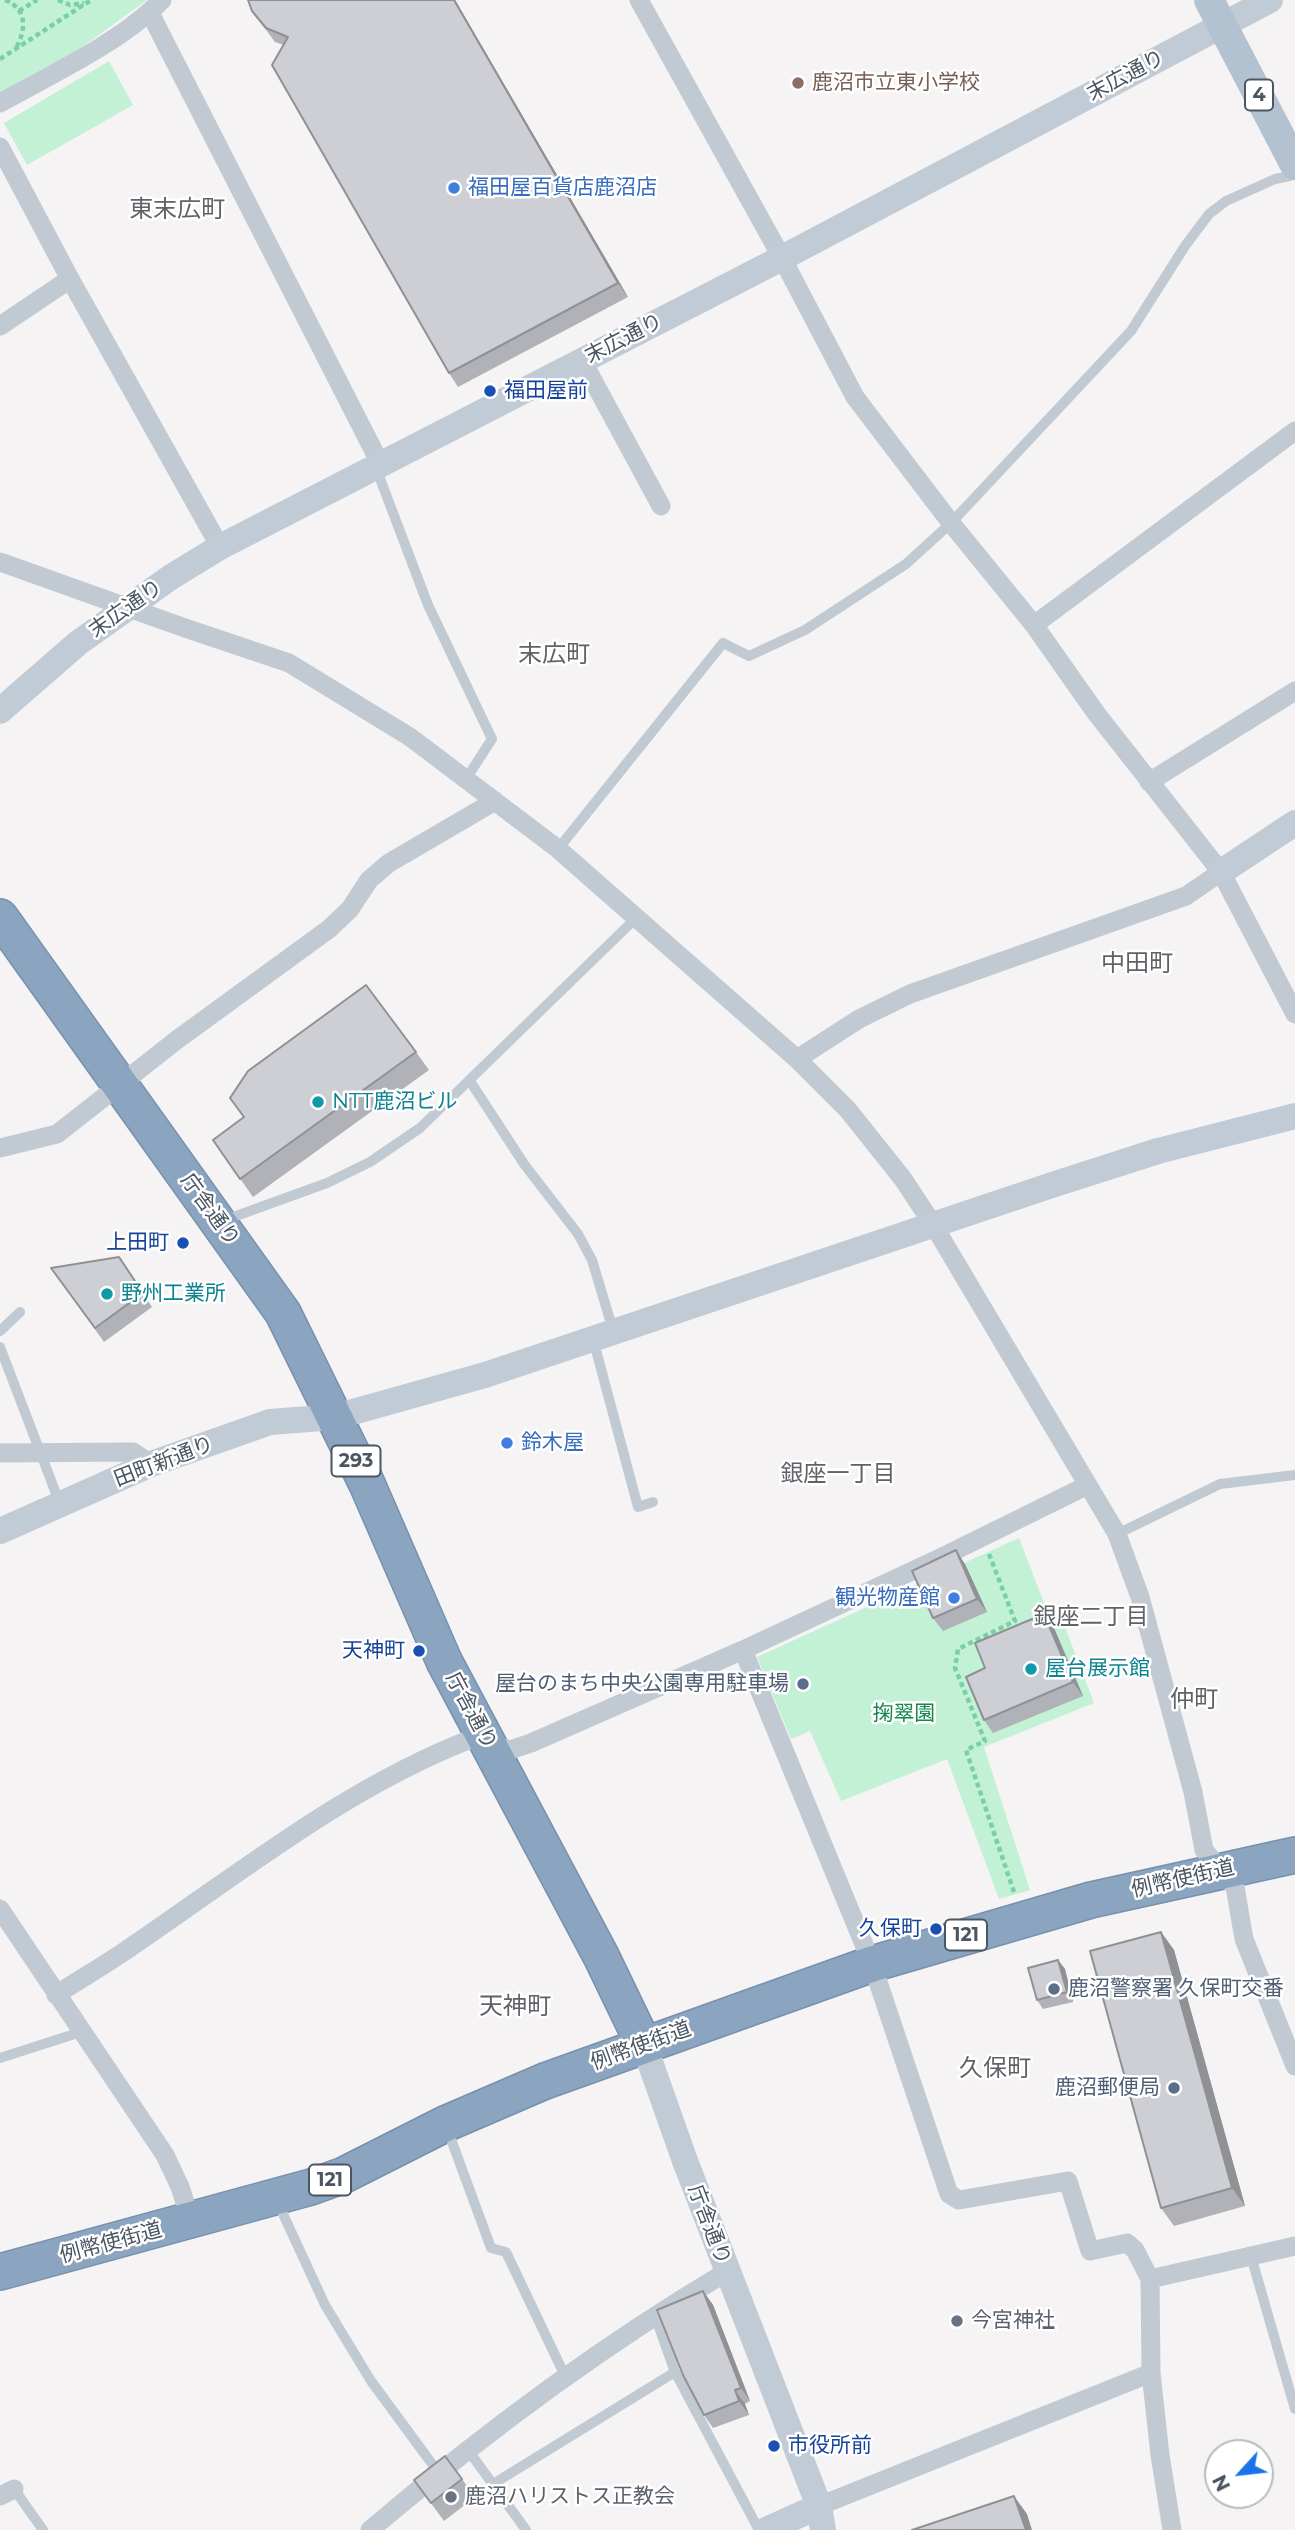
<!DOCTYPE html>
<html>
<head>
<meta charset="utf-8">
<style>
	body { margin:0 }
	#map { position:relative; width:1295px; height:2530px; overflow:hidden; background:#f5f3f3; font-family:Montserrat,sans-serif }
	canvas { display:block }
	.north { position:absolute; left:1204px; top:2439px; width:70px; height:70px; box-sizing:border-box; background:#fff; border:2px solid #b7bbc0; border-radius:50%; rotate:243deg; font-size:19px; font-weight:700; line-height:28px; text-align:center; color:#4a5661 }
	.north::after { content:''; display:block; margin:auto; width:24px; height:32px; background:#1a73e8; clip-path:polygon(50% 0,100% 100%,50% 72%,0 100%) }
</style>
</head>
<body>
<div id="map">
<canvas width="1295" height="2530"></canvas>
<div class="north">N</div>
</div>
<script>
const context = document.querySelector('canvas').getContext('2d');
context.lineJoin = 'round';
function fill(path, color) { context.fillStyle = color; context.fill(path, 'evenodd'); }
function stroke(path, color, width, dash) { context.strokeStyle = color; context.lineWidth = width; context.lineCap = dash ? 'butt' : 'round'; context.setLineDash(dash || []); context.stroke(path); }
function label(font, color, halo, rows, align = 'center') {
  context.font = font + ' Montserrat,"Noto Sans JP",sans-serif'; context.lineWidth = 5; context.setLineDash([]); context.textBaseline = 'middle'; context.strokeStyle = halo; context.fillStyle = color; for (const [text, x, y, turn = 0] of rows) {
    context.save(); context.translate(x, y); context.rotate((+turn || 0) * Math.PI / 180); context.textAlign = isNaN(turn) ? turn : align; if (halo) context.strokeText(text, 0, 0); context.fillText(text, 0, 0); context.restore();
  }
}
fill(new Path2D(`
	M0 0H147L74 53 0 93Z
	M109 61 133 105 27 165 4 123Z
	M1019 1538 1048 1613 1058 1609 1094 1703 984 1747 1030 1890 999 1899 947 1759 841 1801 810 1731 791 1739 757 1657Z`), '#c3f1d5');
const highway = new Path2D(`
	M0 917 283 1313 367 1484 444 1661 601 1956 644 2045
	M0 2272 311 2187 344 2175 445 2124 545 2081 872 1964 1091 1900 1295 1855`);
stroke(highway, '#7690ad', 38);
stroke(new Path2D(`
	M5 0C28 9 26 30 16 48
	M58 0 70 5 84 3
	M19 11 37 0
	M0 59 91 0
	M989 1554 1015 1621 958 1649 955 1668 985 1741 966 1750 1015 1895`), '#7ad0a6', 4.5, [5, 3.5]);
stroke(new Path2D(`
	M376 468 428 605 492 739 466 779
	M558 849 723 643 749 656 805 630 906 564 951 523 1131 331 1185 246 1209 214 1226 201 1275 179 1295 175
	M470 1081 524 1164 578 1234 592 1260 613 1330
	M225 1220 327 1183 370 1162 420 1128 636 918
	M0 1331 20 1312
	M593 1339 638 1507 653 1502
	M0 1347 60 1504
	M1117 1534 1220 1484 1295 1475
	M0 2058 81 2032
	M448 2131 491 2248 506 2252 565 2376
	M278 2203 325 2305 371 2381 438 2472
	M1251 2256 1295 2409
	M655 2316 675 2372 759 2530
	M468 2450 526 2530
	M493 2484 675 2372
	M14 2489 43 2530`), '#c1cad2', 10);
stroke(new Path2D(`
	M639 0 782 258 855 397 951 523 1034 625 1096 713 1221 872 1295 1014
	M150 13 381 465
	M0 103C52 74 121 42 162 0
	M0 147 70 279 220 547
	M0 326 70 279
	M582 360 661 506
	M0 562 185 628 289 663 410 737 558 849 797 1059 848 1110 903 1179 934 1226 1117 1534 1140 1597 1193 1792 1204 1850 1235 1887 1244 1939 1295 2066
	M1034 625 1295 431
	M1149 782 1295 691
	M797 1059 859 1019 910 994 1186 896 1221 872
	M0 1148 57 1134 178 1039 329 929 350 909 369 880 389 863 495 801
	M0 1453 133 1452 151 1464
	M743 1650 872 1964 949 2194 959 2200 1068 2181 1090 2251 1127 2243 1135 2250 1150 2279
	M0 1909 165 2155 180 2187 191 2221
	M56 1995C80 1979 105 1965 128 1949 239 1874 345 1788 471 1739L510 1750 531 1743 743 1650 942 1557 1088 1485
	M0 2496 14 2489
	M819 2506 1151 2373
	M370 2530C484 2433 598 2348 728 2271
	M1172 2530 1160 2455 1151 2373 1150 2279 1295 2246`), '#c1cad2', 19);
stroke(new Path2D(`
	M0 711 78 643 171 577 220 547 782 258 1270 0
	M1221 872 1295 823
	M0 1531 151 1464 270 1422 335 1417 485 1375 1055 1184 1158 1151 1295 1116
	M644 2045 685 2161 819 2506 823 2530
	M766 2530 819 2506`), '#c1cbd6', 26);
stroke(new Path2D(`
	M1209 0 1295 165`), '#b3c2d1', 30);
stroke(highway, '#8ba5c1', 35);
fill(new Path2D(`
	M455 0 628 297 458 387 449 373 284 45 275 42 252 11Z
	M416 1052 429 1070 253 1197 213 1140 244 1117 230 1098Z
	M119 1257 152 1307 104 1342 51 1268Z
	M965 1564 987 1612 943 1631 933 1618Z
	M1054 1628 1083 1696 993 1733 984 1720 985 1668Z
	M1161 1932 1174 1950 1245 2206 1174 2226 1161 2208Z
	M1058 1960 1065 1969 1073 2002 1043 2009 1037 2000Z
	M703 2291 713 2305 750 2401 745 2404 749 2415 713 2428 704 2415Z
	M462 2479 475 2497 444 2521 414 2480Z`), '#b0b2b7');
fill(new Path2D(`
	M454 0H455L628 297 618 283Z
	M956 1550 965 1564 987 1612 977 1599Z
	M1044 1614 1054 1628 1083 1696 1073 1682Z
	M1161 1932 1174 1950 1245 2206 1232 2188Z
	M1058 1960 1065 1969 1073 2002 1067 1992Z
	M703 2291 713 2305 750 2401 741 2388Z
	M735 2390 745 2404 749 2415 739 2401Z
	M1014 2496 1027 2514 1032 2530H1026Z`), '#909195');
const building = new Path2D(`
	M248 0H454L618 283 449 373 272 65 288 37 266 28 252 11Z
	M366 985 416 1052 240 1179 213 1140 244 1117 230 1098 248 1071Z
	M119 1257 143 1293 95 1328 51 1268Z
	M956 1550 977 1599 933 1618 912 1571Z
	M1044 1614 1073 1682 984 1720 966 1677 985 1668 975 1643Z
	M1161 1932 1232 2188 1161 2208 1090 1951Z
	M1058 1960 1067 1992 1037 2000 1028 1968Z
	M703 2291 741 2388 735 2390 739 2401 704 2415 683 2375 657 2310Z
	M445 2456 462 2479 431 2503 414 2480Z
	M1014 2496 1026 2530H912Z`);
fill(building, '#cdcfd5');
stroke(building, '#909195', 2);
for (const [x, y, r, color] of [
	[798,83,7,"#8d6e63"],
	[454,188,7,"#3f7fe0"],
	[490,391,7,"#1a4fb4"],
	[318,1102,7,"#0f9aa8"],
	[183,1243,7,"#1a4fb4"],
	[107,1294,7,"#0f9aa8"],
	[507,1443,7,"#3f7fe0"],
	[954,1598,7,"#3f7fe0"],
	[419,1651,7,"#1a4fb4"],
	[1031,1669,7,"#0f9aa8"],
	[803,1684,7,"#5c6f8a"],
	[936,1929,7,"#1a4fb4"],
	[1054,1989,7,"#5c6f8a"],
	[1174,2088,7,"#5c6f8a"],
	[957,2321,7,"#6b7280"],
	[774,2446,7,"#1a4fb4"],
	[451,2497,7,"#6b7280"]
]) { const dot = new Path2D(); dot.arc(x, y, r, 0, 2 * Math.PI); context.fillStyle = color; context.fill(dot); stroke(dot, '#fff', 2.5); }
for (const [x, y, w] of [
	[1259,95,28],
	[356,1461,49],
	[966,1935,42],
	[330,2180,42]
]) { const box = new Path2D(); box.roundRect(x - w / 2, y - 15.5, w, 31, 5); context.fillStyle = '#fff'; context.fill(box); stroke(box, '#4a5661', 2); }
label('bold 19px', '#4a5661', null, [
	["4",1259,95],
	["293",356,1461],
	["121",966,1935],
	["121",330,2180]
]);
label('21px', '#4a5661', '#fff', [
	["末広通り",1126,76,-28],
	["末広通り",624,339,-27],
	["末広通り",126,609,-35],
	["庁舎通り",210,1210,54],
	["田町新通り",164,1462,-21],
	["庁舎通り",471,1711,62],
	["例幣使街道",1183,1879,-13],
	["例幣使街道",641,2046,-20],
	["庁舎通り",709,2225,69],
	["例幣使街道",111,2243,-15]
]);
label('21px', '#785e54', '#fff', [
	["鹿沼市立東小学校",812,83]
], 'left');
label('21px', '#366cbe', '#fff', [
	["福田屋百貨店鹿沼店",468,188],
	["鈴木屋",521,1443],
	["観光物産館",940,1598,"right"]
], 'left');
label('21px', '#164399', '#fff', [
	["福田屋前",504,391,"left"],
	["上田町",169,1243],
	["天神町",405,1651],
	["久保町",922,1929],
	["市役所前",788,2446,"left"]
], 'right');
label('21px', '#0d838f', '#fff', [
	["NTT鹿沼ビル",332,1102],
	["野州工業所",121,1294],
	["屋台展示館",1045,1669]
], 'left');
label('21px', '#4e5e75', '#fff', [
	["屋台のまち中央公園専用駐車場",789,1684],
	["鹿沼警察署 久保町交番",1068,1989,"left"],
	["鹿沼郵便局",1160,2088]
], 'right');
label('21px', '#17864f', '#fff', [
	["掬翠園",904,1714]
]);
label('21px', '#5b616d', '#fff', [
	["今宮神社",971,2321],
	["鹿沼ハリストス正教会",465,2497]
], 'left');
label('23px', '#5f6368', '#fff', [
	["銀座一丁目",838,1474],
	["銀座二丁目",1091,1617]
]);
label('24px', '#5f6368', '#fff', [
	["東末広町",177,210],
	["末広町",554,655],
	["中田町",1137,964],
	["仲町",1194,1700],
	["天神町",515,2007],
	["久保町",995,2069]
]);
</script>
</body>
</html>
